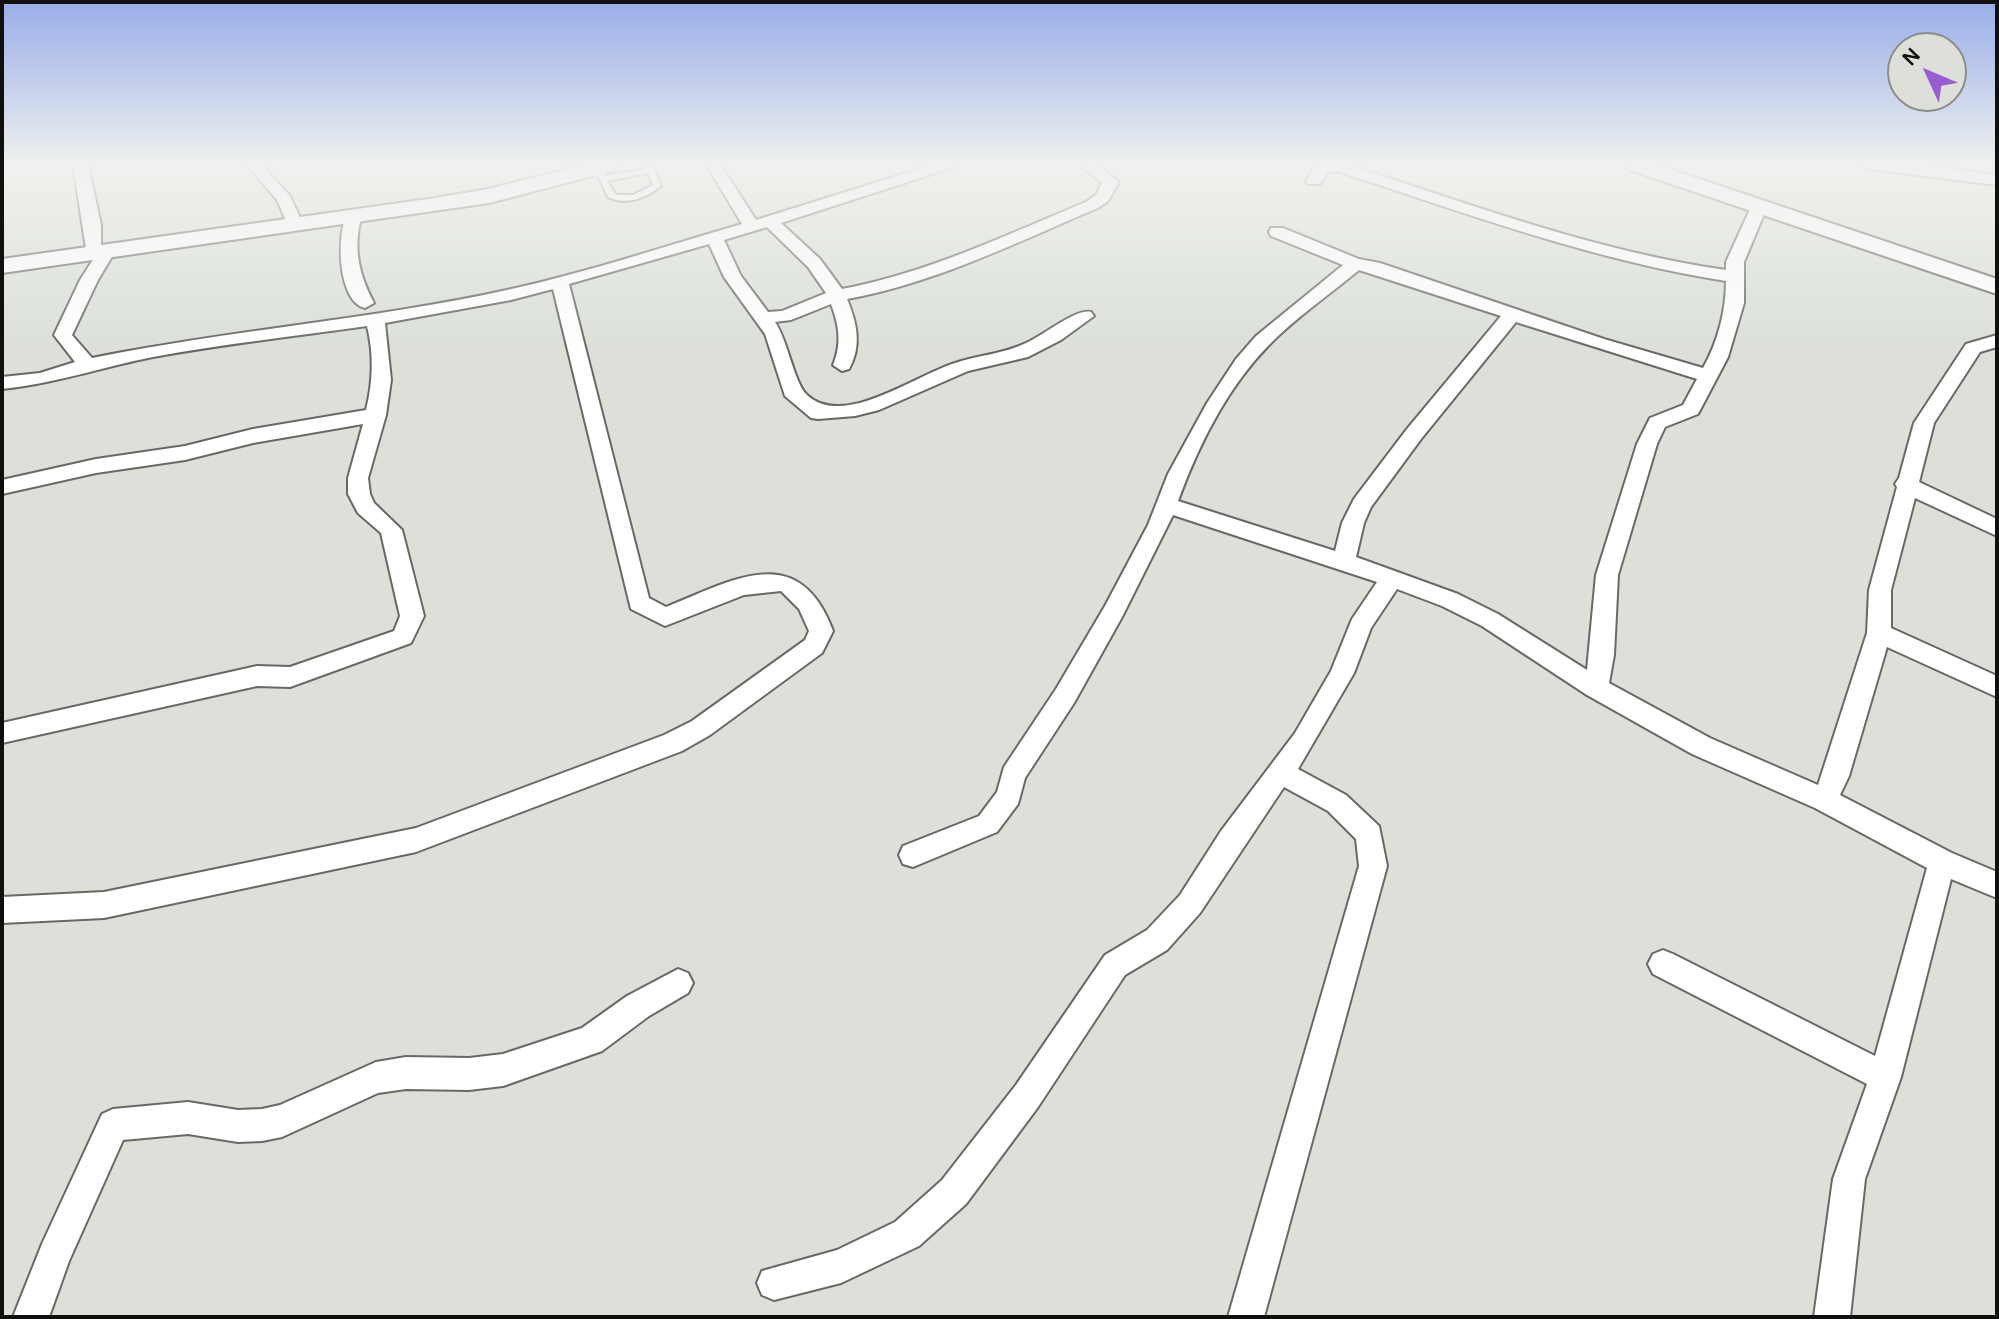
<!DOCTYPE html>
<html>
<head>
<meta charset="utf-8">
<style>
	body { margin:0 }
	#map { position:relative; width:1999px; height:1319px; overflow:hidden; background:#dce0d9; font-family:Karla,sans-serif }
	canvas { display:block }
	.frame { position:absolute; inset:0; border:4px solid #0f100e; pointer-events:none }
	.north { position:absolute; left:1887px; top:32px; width:80px; height:80px; box-sizing:border-box; background:#dce0d9; border:2px solid #8a8d88; border-radius:50%; rotate:314deg; font-size:22px; font-weight:700; line-height:32px; text-align:center; color:#0f100e }
	.north::after { content:''; display:block; margin:auto; width:28px; height:36px; background:#985cd3; clip-path:polygon(50% 0,100% 100%,50% 72%,0 100%) }
</style>
</head>
<body>
<div id="map">
<canvas width="1999" height="1319"></canvas>
<div class="frame"></div>
<div class="north">N</div>
</div>
<script>
const context = document.querySelector('canvas').getContext('2d');
context.lineJoin = 'round';
function stroke(path, color, width, dash) { context.strokeStyle = color; context.lineWidth = width; context.lineCap = dash ? 'butt' : 'round'; context.setLineDash(dash || []); context.stroke(path); }
function fill(path, color) { context.fillStyle = color; context.fill(path, 'evenodd'); }
const lane = new Path2D(`
	M644 164H652L661 186C647 198 625 206 608 197L594 167 601 165 606 176 646 169ZM648 173 653 185 633 195H616L607 181Z`);
const street = new Path2D(`
	M73 164H88L101 225V247L108 245 116 250 98 280 72 335 92 358C229 330 370 320 507 290 586 273 665 246 742 224L706 164H720L756 220 935 164H956L954 167 781 223 820 259 842 289C927 273 1006 235 1086 202L1096 195 1102 183 1079 164H1095L1119 182 1108 201 1098 208C1015 243 935 283 847 299 857 323 862 346 849 369L842 371 833 365C842 344 839 325 831 304L791 320 775 322C788 341 794 383 807 395 843 429 916 375 955 363 979 355 1003 354 1026 343 1043 336 1076 308 1091 312L1094 316 1061 340 1028 357 968 371 879 410 855 416 818 419 811 418 785 396 765 334 724 277 709 244 569 284 649 598 666 607C733 580 799 539 833 631L822 653 710 735 682 751 416 852 104 918 2 923V897L104 892 416 828 664 735 692 721 805 640 809 631 799 609 781 591 744 595 665 626 631 609 553 289 511 300 385 323 391 380 386 415 368 478 370 494 374 503 402 530 424 616 411 643 290 687 257 686 2 743V723L257 666 290 667 394 631 400 616 381 533 358 513 348 494V478L363 424 253 443 185 460 96 473 2 494V480L96 459 185 446 253 429 366 410C373 382 374 354 367 326 296 336 224 344 153 357 102 367 54 384 2 389V377L40 373 75 362 54 335 80 280 96 255H87ZM767 227 808 267 826 293 782 311 768 312 741 276 724 240Z
	M246 164H261L290 196 304 226 302 230H290L277 200Z
	M1325 164H1346C1472 205 1595 251 1726 270V262L1751 207 1759 202 1765 204 1767 207 1744 262V303L1728 357 1698 414 1665 427 1657 444 1618 575 1614 655 1609 683 1710 738 1818 785 1867 633 1869 590 1897 487 1895 484 1899 478 1914 423 1966 344 1997 335V347L1980 352 1934 423 1919 482 1997 519V536L1915 498 1891 590V628L1997 676V697L1887 647 1849 776 1840 795 1952 853 1997 872V898L1951 879 1901 1077 1865 1179 1850 1317H1814L1833 1179 1867 1084 1653 974 1648 964 1653 954 1663 950 1673 954 1875 1056 1927 868 1815 808 1692 754 1587 695 1482 626 1442 606 1397 589 1371 628 1354 673 1298 769 1346 795 1379 826 1387 866 1264 1317H1228L1359 866 1356 839 1328 811 1284 787 1200 913 1167 950 1125 975 1038 1107 966 1204 919 1246 841 1283 774 1300 762 1295 757 1283 762 1271 837 1250 895 1222 942 1180 1016 1085 1105 955 1147 930 1180 895 1221 831 1295 733 1331 671 1352 619 1377 582 1173 515 1122 617 1074 703 1025 778 1018 804 997 832 913 867 903 864 899 855 903 846 979 816 997 792 1004 767 1056 689 1105 606 1148 525 1168 474 1207 403 1236 359 1256 336 1343 265 1271 236 1269 232 1271 228H1283L1359 259 1380 263 1604 339 1703 368C1718 342 1726 310 1726 281 1592 260 1466 213 1337 171L1327 173 1320 184H1308L1306 181 1315 166ZM1359 270 1501 316 1407 429 1354 499 1342 523 1335 551 1178 501C1198 446 1227 388 1268 346 1295 318 1329 295 1359 270ZM1516 322 1697 379 1683 405 1650 418 1637 444 1596 575 1587 670 1498 614 1458 594 1356 557 1364 523 1371 507 1421 439Z
	M1861 164H1919L1997 175V185L1869 169Z
	M353 213 361 218C353 249 359 275 374 303L365 308C338 302 336 235 347 215Z
	M678 969 688 973 693 983 688 993 649 1016 602 1051 503 1086 469 1090 406 1089 378 1093 282 1137 262 1141 238 1142 188 1134 123 1140 69 1261 49 1317H13L42 1244 102 1114 113 1109 188 1102 238 1110 262 1109 280 1105 376 1062 406 1057 469 1058 503 1054 582 1028 627 996Z`);
const secondary = new Path2D(`
	M587 164H622L619 169 489 203 2 273V259L435 198 488 189Z
	M1624 164H1655L1997 279V294L1627 169Z`);
stroke(lane, '#676a64', 4);
stroke(street, '#676a64', 4);
stroke(secondary, '#676a64', 4);
fill(lane, '#fff');
fill(street, '#fff');
fill(secondary, '#fff');
const sky = context.createLinearGradient(0, 0, 0, 348);
sky.addColorStop(0, '#98ace9');
sky.addColorStop(0.47, '#eff1ee');
sky.addColorStop(1, '#eff1ee00');
context.fillStyle = sky;
context.fillRect(0, 0, 1999, 348);
</script>
</body>
</html>
